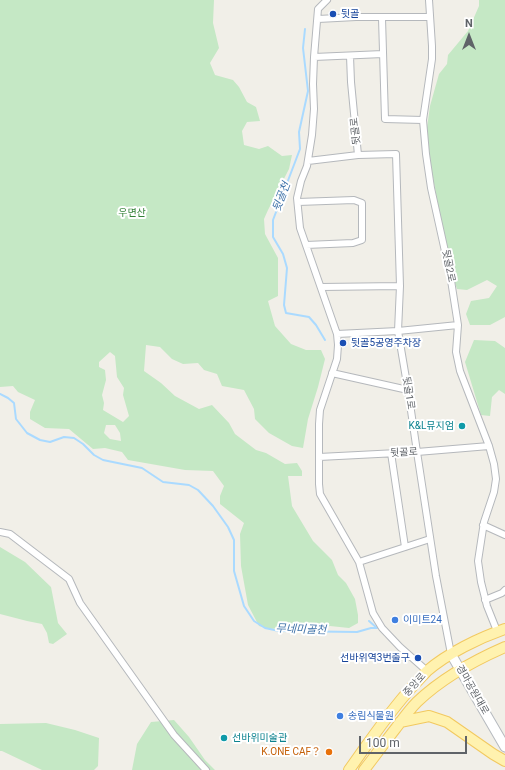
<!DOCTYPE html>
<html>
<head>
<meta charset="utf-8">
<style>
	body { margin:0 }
	#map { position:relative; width:505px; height:770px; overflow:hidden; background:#f1efe8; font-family:Roboto,sans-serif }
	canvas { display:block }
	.north { position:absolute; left:449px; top:16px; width:40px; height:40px; -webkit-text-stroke:3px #fff; paint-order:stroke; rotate:0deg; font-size:11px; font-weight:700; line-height:16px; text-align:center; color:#5f6368 }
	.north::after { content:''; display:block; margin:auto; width:14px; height:18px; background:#5f6368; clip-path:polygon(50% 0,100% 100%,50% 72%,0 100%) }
	.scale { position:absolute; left:359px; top:736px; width:108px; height:18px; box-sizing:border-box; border:2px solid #5f6368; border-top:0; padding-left:5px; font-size:12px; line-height:14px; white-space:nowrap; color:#5f6368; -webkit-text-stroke:3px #fff; paint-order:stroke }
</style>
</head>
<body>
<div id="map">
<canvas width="505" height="770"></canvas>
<div class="north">N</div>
<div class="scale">100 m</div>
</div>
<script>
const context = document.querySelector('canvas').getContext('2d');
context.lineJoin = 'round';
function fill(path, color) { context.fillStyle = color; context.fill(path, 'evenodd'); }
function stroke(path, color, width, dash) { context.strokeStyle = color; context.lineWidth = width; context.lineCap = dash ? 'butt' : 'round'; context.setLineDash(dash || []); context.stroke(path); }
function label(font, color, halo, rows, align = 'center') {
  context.font = font + ' Roboto,"Noto Sans KR",sans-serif'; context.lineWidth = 4; context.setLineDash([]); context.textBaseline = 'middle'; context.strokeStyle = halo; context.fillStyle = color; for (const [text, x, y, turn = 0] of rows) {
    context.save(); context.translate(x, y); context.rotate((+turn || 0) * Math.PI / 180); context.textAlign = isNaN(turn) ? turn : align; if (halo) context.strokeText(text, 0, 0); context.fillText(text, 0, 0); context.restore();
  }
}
fill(new Path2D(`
	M0 0H214L213 23 219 48 210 63 215 75 233 80 239 87 247 102 256 107 260 121 247 122 242 131 244 145 259 149 268 146 282 156 292 155 289 169 268 210 264 219 265 234 278 258V296L268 301 275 326 291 344 306 350H321L325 359 318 387 308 419 303 448 292 446 269 433 255 419 254 409 244 390 222 386 217 374 204 370 198 363 183 364 172 359 160 347 146 345 144 371 161 383 175 396 199 409 212 405 229 423 235 434 256 450 266 453 285 464 297 463 302 471V476H288L292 506 313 541 332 560 338 575 346 583 355 599 358 615V623L349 628 330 626 312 632 282 628 270 629 259 626 248 605 241 566 240 534 244 523 220 504V496L224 486 213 471 185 470 128 460 122 452 105 448 93 449 69 429 45 428 30 419V412L35 400 18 392 13 386 0 387ZM110 352 115 356 117 377 124 388 123 395 129 416 123 422 103 410 104 403 102 395 106 380 105 370 99 367V362ZM106 425H115L120 433 121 441 110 439 104 433Z
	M479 0H505V317L490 325H470L466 314 471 301 489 298 497 286 487 280 467 290 457 289 450 268 427 146 426 135 430 106 439 74 447 64 448 55 468 31 479 6Z
	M474 340 495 341 505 348V394L499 390 492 397 490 416 481 415 465 362Z
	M0 547 25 562 51 587 58 623 67 634 53 644 49 643 47 633 42 624 27 621 0 614Z
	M174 720 189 737 205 760 215 770H132L137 744 151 722Z
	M46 723 75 730 99 738 98 766 94 770H42L2 751H0V724Z`), '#c5e8c5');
stroke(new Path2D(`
	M305 29 303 48 308 91 299 132 300 149 273 220V237L283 254 287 268 284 305 286 313 309 317 316 325 325 340
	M0 394 8 398 14 403 16 419 27 433 40 440 50 442 64 437 74 438 83 444 94 455 103 460 142 468 163 482 189 485 198 490 213 506 228 527 234 540V571L244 606 254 621 265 628 279 631 357 632 371 628H377
	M369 621 377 628`), '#aadaff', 2);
const street = new Path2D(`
	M327 0 318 9 314 57 313 84 314 109 312 135 307 166 301 181 297 198 300 228 337 334 338 345 337 359 320 410 319 424V484L320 494 359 562 373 613 382 628 400 647 427 671
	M429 0 432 46V59L423 120 426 154 431 188 450 274 458 325 456 352 460 371 489 446 494 464 496 479 494 492 484 522 478 561 481 582 487 606 497 631
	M382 18 385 119 423 120
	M318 19 356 17H430
	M350 56 351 82 358 155
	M314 57 383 54
	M308 161 358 155 396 154 400 286 398 331 408 390 417 452 436 576 451 654
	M298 202 354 200 362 203V240L353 243 306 245
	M321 287 400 286
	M337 334 398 331 458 325
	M332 373 408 390
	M391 453 405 547
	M319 457 417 452 489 446
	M483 525 505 535
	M0 532 10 534 69 579 80 603 174 735 206 770
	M359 562 430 539
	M485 600 502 593 505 590`);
const secondary = new Path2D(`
	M451 654 505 747`);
const primary = new Path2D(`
	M400 722 429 716 447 722 493 754 505 761
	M349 770C369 742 389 712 412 687 417 682 422 676 427 671 448 653 479 638 505 629
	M364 770C375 756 385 742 396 728 402 720 409 710 417 702 442 678 473 661 505 647`);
stroke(street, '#b5b8bc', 8);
stroke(secondary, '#b6babf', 11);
stroke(primary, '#f2c960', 12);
stroke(street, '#fff', 6);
stroke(secondary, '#fff', 9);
stroke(primary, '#fff2af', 10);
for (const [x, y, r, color] of [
	[333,14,4,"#1a4fb4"],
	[343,343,4,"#1a4fb4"],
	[462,426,4,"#0f9aa8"],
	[395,620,4,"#3f7fe0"],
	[418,658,4,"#1a4fb4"],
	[340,716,4,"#3f7fe0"],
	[224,738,4,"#0f9aa8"],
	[329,752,4,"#e8710a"]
]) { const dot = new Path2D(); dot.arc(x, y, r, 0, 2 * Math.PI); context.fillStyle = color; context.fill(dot); stroke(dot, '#fff', 1.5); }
label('10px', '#164399', '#fff', [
	["뒷골",341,14],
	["뒷골5공영주차장",351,343],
	["선바위역3번출구",410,658,"right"]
], 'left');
label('10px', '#5f6368', '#fff', [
	["뒷골로",356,131,-96],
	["뒷골2로",448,266,79],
	["뒷골1로",408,393,81],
	["뒷골로",404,453,-3],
	["중앙로",415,685,-48],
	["경마공원대로",472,690,60]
]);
label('10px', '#348238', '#fff', [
	["우면산",132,213]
]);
label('10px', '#0d838f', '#fff', [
	["K&L뮤지엄",454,426],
	["선바위미술관",232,738,"left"]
], 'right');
label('10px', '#366cbe', '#fff', [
	["이미트24",403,620],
	["송림식물원",348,716]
], 'left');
label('10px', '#c56008', '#fff', [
	["K.ONE CAF？",321,752]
], 'right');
label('italic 11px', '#4174aa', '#fff', [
	["뒷골천",282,197,-69],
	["무네미골천",301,630,2]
]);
</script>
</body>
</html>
